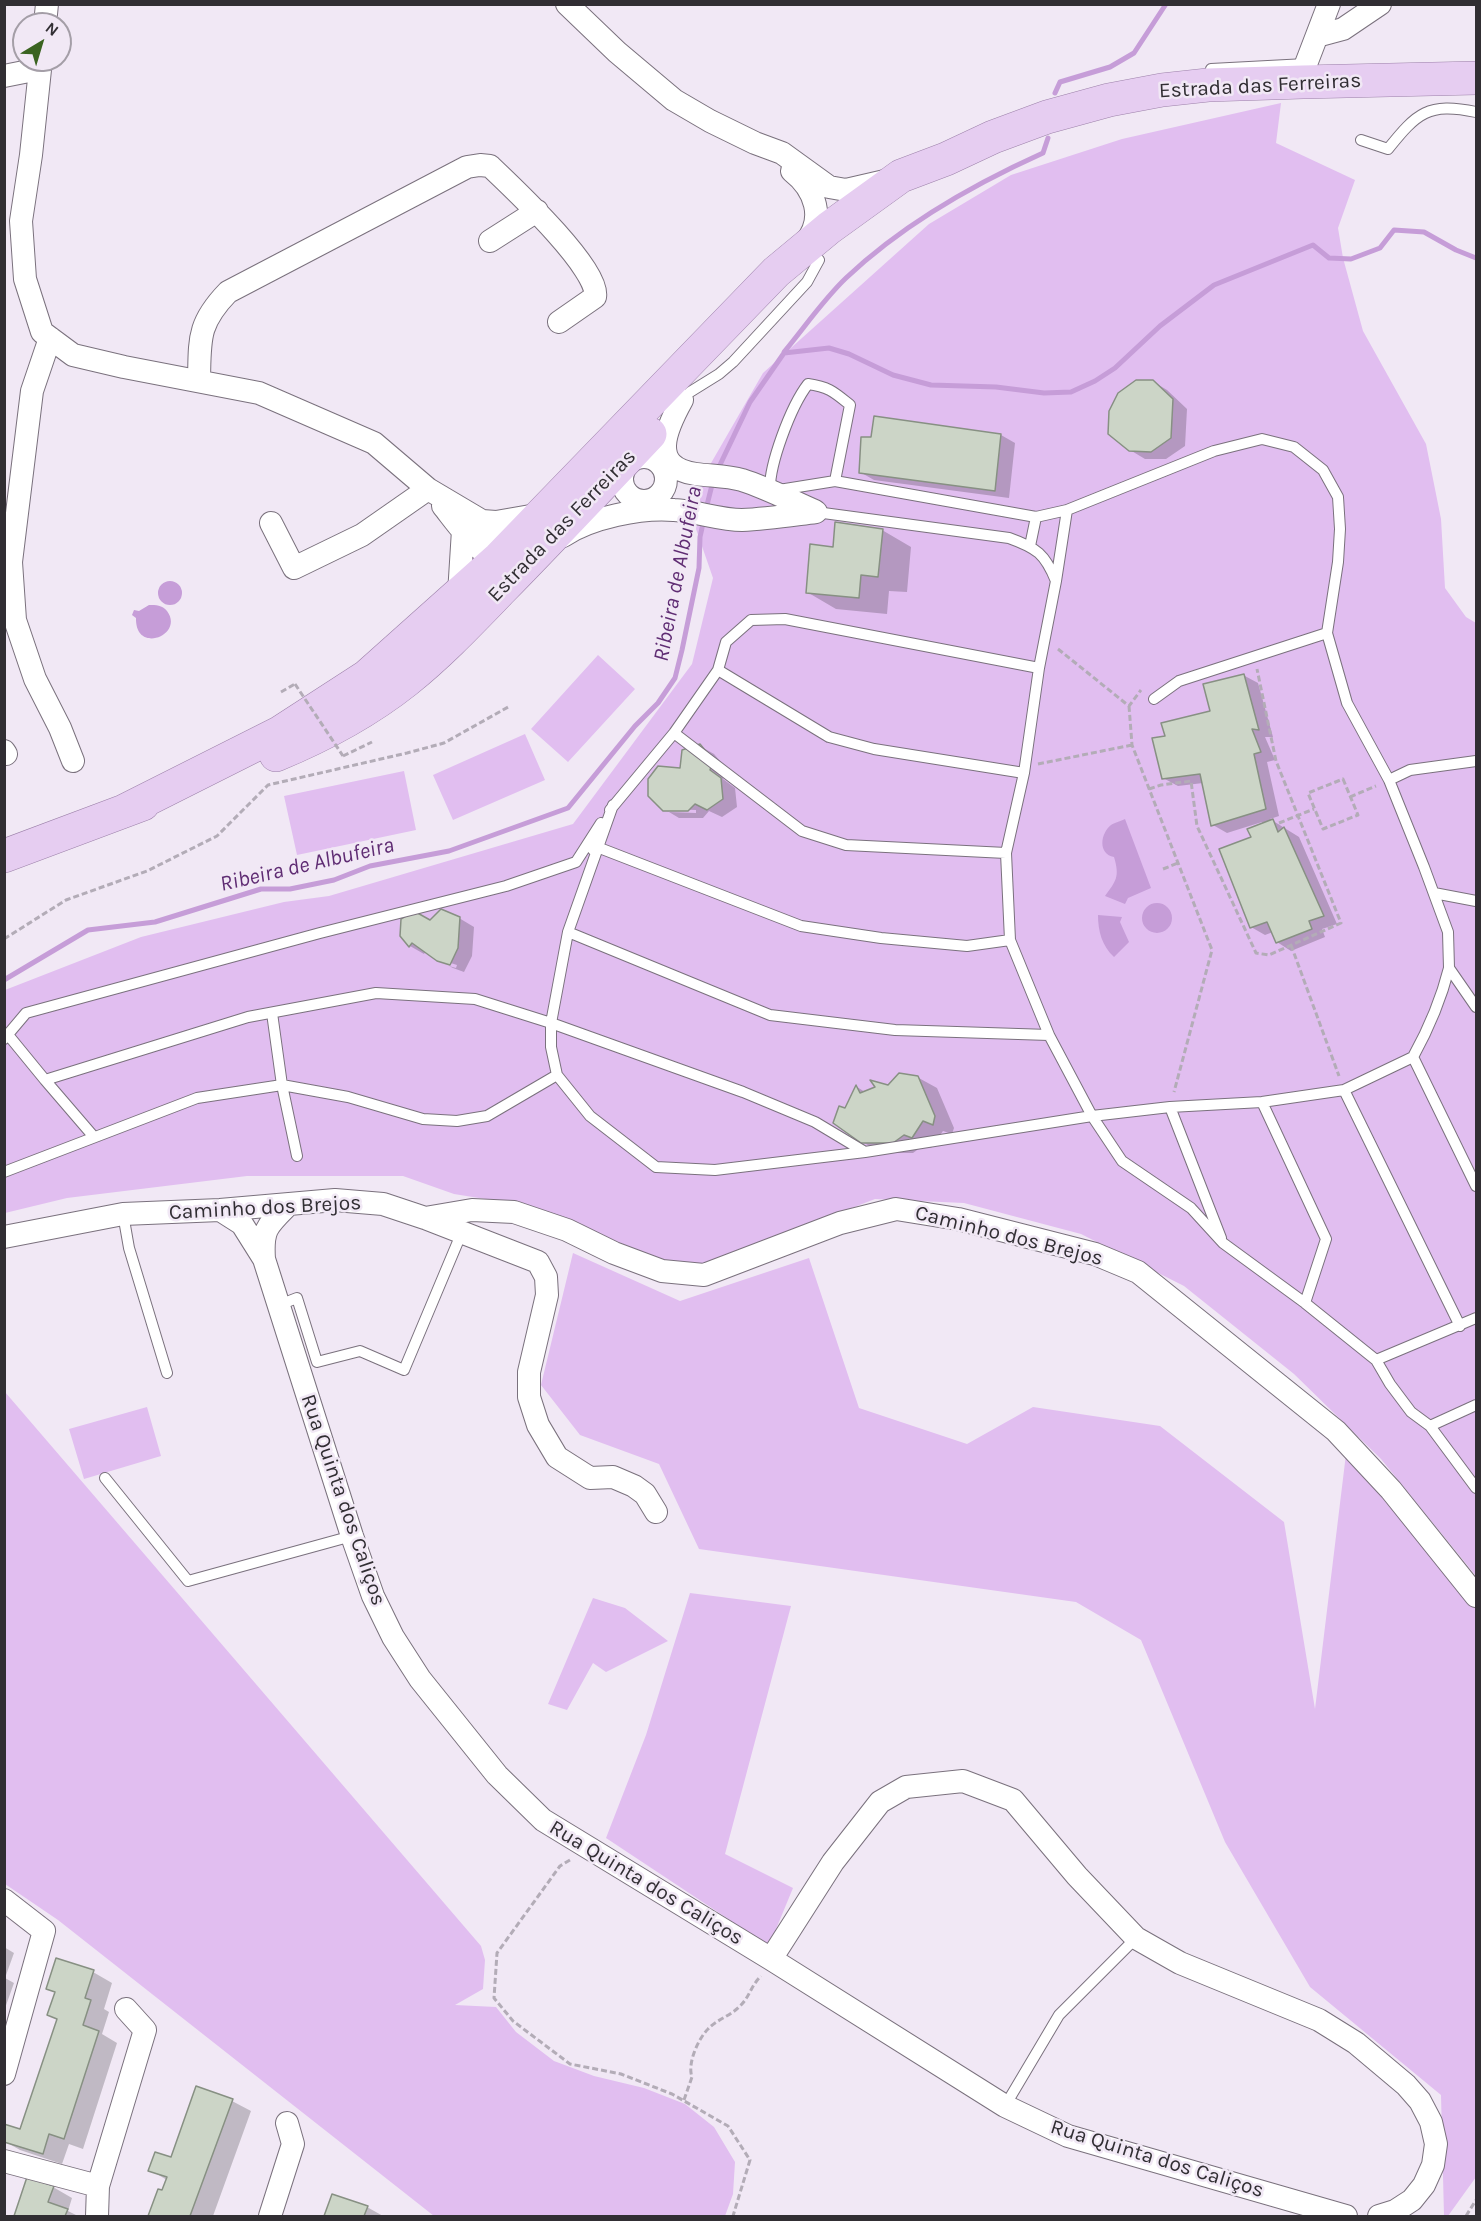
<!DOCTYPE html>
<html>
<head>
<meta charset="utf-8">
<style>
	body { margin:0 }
	#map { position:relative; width:1481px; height:2221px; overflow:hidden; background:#f1e8f5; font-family:Karla,sans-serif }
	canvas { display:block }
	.frame { position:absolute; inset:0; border:6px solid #312e33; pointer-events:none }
	.north { position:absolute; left:12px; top:12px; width:60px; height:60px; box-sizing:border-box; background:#f1e8f5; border:2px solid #a49ea7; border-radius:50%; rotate:38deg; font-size:16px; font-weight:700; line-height:24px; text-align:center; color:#312e33 }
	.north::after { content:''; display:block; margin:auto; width:21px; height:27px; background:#3a6320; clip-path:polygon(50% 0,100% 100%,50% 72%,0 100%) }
</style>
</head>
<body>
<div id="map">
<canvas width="1481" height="2221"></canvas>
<div class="frame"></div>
<div class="north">N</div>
</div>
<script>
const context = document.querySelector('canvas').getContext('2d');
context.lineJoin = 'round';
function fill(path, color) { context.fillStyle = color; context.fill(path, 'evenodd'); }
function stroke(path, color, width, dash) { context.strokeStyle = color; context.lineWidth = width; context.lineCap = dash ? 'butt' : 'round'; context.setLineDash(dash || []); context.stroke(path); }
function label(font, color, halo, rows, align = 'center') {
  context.font = font + ' Karla,sans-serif'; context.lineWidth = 5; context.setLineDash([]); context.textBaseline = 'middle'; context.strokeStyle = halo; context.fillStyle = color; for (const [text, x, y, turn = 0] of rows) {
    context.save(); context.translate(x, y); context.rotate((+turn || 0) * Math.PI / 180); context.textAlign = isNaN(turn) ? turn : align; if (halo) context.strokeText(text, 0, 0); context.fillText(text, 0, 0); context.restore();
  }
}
fill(new Path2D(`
	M1281 103 1276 143 1355 180 1338 228 1343 258 1363 331 1426 444 1441 519 1445 588 1466 617 1476 623V1576L1381 1459 1294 1374 1184 1286 1081 1234 964 1203 875 1199 707 1264 666 1262 535 1207 454 1194 403 1176H247L67 1198 5 1213V990L141 937 284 902 329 896 573 824 692 664 713 578 696 529 703 477 763 373 929 224 1011 175 1122 139Z
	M598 655 635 689 568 762 531 729Z
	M525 734 545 780 453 820 433 775Z
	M404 771 416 830 297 855 284 796Z
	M573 1253 680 1301 809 1258 859 1408 967 1444 1033 1407 1160 1426 1284 1522 1315 1709 1346 1454 1388 1505 1476 1601V2177L1448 2216H1444L1441 2095 1310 1987 1225 1842 1141 1640 1076 1602 699 1549 659 1464 580 1435 541 1385Z
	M5 1392 481 1946 485 1960 483 1989 455 2005 496 2007 516 2032 554 2061 594 2076 644 2088 685 2104 714 2127 735 2162 733 2194 725 2216H434L58 1920 5 1884Z
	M147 1407 161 1456 84 1479 69 1429Z
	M690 1593 791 1606 725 1854 793 1888 769 1946 606 1838 646 1735Z
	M593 1598 625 1608 668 1641 606 1672 593 1663 567 1710 548 1704Z`), '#e1bef0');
fill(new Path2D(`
	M158 593a12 12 0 1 1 24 0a12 12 0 1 1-24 0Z
	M149 605C156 605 162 605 167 611 185 635 135 655 136 618L132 615 134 610 139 611Z
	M1125 819 1151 888 1128 898 1125 904 1105 896C1116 881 1120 877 1114 857 1098 854 1100 834 1111 825 1114 823 1121 821 1125 819Z
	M1142 918a15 15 0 1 1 30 0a15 15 0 1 1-30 0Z
	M1098 915 1122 917 1120 922 1129 942 1114 957C1102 946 1098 931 1098 915Z`), '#c69dd8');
fill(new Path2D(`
	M1152 381 1167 390 1187 409 1185 446 1166 459H1145L1130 450Z
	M1001 435 1015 443 1009 498 874 480 860 472Z
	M882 530 911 547 907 592 889 591 887 614 836 609 807 592Z
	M1243 675 1258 683 1273 737H1265L1275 760 1267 762 1279 816 1270 819 1299 837 1337 924 1322 929 1325 937 1291 951 1277 942 1273 932 1265 935 1251 927 1253 838 1263 824 1262 822 1227 833 1213 825 1203 783 1178 786 1163 778 1167 737 1212 712Z
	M700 746 714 754 727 769 723 779 735 788 737 807 722 817 709 811 703 818H679L669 812 696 813V810L666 809 669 812 664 809 681 770Z
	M459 918 474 927 472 956 464 972 453 968 449 966 456 968 457 965 438 959 426 951 424 954 410 946 401 935 431 921Z
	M917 1077 937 1088 954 1128 952 1134 943 1131 931 1148 924 1145 913 1153H881L861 1141 846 1110 857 1087 865 1092Z
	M4 1947 14 1953 5 1978 14 1983 4 2011Z
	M93 1972 112 1983 104 2009 109 2012 102 2034 117 2043 83 2149 69 2144 62 2164 20 2150 4 2141 21 2131 58 2020 49 2015 56 1993 48 1989Z
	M232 2101 251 2111 213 2216H150L159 2190 163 2192 167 2180 150 2170 172 2159Z
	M28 2179 53 2187 72 2198 68 2211 78 2216H15Z
	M333 2196 367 2207 383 2216H326Z`), '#0003');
stroke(new Path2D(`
	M1055 93 1060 82 1110 67 1134 53 1166 4
	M784 352C804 328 823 300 846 278 903 224 972 185 1043 153L1048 138
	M718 469 750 402 784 353 829 348 849 354 893 375 931 385 996 387 1044 393 1071 392 1095 381 1115 368 1160 326 1214 285 1313 245 1329 258 1351 259 1380 248 1394 230 1424 232 1456 250 1476 258
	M706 509 713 481
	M4 980 88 930 155 922 261 889H290L334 880 370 866 449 851 568 808 635 726 658 703 675 678 682 650 699 568 700 537 704 519`), '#c69dd8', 5);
const building = new Path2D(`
	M1136 380H1153L1173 399 1171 438 1151 452 1129 451 1108 434 1109 411 1118 393Z
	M874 416 1001 434 995 491 859 473 861 437H871Z
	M835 522 883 529 878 577 861 575 859 598 806 593 810 544 833 547Z
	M1244 674 1259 730 1252 729 1261 752 1254 754 1266 809 1211 826 1200 774 1162 779 1152 738 1165 736 1161 723 1210 711 1203 684Z
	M700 744 713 760 710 770 721 778 723 799 707 810 695 804 688 811H663L648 796V779L658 766 680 768 682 750Z
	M1273 819 1278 832 1284 827 1324 916 1309 921 1312 929 1276 943 1267 922 1250 928 1219 849 1251 837 1247 829Z
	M441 909 460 917 458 948 450 965 437 961 412 943 409 947 400 936 401 919 414 911 430 920Z
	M899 1073 918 1076 935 1116 933 1125 923 1121 912 1138 904 1135 893 1143H861L833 1123 839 1106 845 1108 856 1085 860 1093 875 1087 870 1080 888 1085Z
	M56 1958 94 1970 85 1998 91 2000 83 2025 99 2031 64 2139 49 2134 43 2154 4 2142V2124L20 2129 57 2019 47 2015 55 1992 46 1989Z
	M196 2086 233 2099 190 2216H148L158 2189 162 2190 167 2177 148 2171 155 2152 171 2157Z
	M27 2177 54 2186 48 2202 68 2209 65 2216H14Z
	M332 2194 368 2206 364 2216H324Z`);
fill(building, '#ccd5c7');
stroke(building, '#879083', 1.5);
const lane = new Path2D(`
	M1211 69 1306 64
	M1361 140 1388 149C1417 113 1428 102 1476 112
	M690 392 719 374 733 362 807 282 819 260
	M779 490 835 481 1036 517
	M770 493C768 466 791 406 808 384 829 387 834 392 850 405L835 481
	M1067 510 1056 581 1039 668 1024 773 1006 853 1010 940 1049 1035 1092 1116 1122 1161 1191 1208 1223 1243 1305 1303 1376 1360 1476 1318
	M816 512 1009 538C1037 548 1045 554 1056 581
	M1030 546 1036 517 1067 510 1214 451 1262 439 1294 447 1323 470 1338 497 1340 529 1338 562 1327 633 1347 703 1389 780
	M718 670 829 737 874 749 1024 773
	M1154 699 1179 681 1327 633
	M674 733 802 831 846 845 1006 853
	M1476 761 1410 770 1389 780 1424 867 1448 932 1449 968 1476 1007
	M613 805 568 932 551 1023V1047L557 1075 590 1116 656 1167 715 1170 865 1152 1092 1116 1170 1107 1262 1102 1344 1090 1413 1057 1476 1186
	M610 810 674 733 718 670 726 642 751 620 785 619 1039 668
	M593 850 597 847 801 926 881 938 967 946 1010 940
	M1434 893 1476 901
	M568 932 770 1015 895 1030 1049 1035
	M272 1013 282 1085 297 1156
	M9 1036 45 1080 248 1017 376 993 475 999 551 1023 743 1092 815 1122 865 1152
	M4 1039 26 1013 320 933 506 886 576 862 601 823
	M1413 1057C1429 1028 1441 1000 1449 968
	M45 1080 94 1137
	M1344 1090 1460 1326
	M1262 1102 1326 1239 1305 1303
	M1170 1107 1221 1238
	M4 1172 197 1098 282 1085 348 1097 423 1119 457 1121 487 1116 557 1075
	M123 1214 129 1248 167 1373
	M279 1305 297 1298 317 1362 360 1351 404 1370 462 1232
	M1376 1360 1390 1384 1411 1412 1430 1426 1476 1488
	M1430 1426 1476 1405
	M105 1478 188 1581 352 1536
	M1005 2106 1059 2015 1136 1938`);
const street = new Path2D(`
	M567 4 617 52 674 100 710 121 755 143 782 153 829 187 846 190 885 181
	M45 24 47 4
	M1317 36 1343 29 1380 4
	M41 60 31 155 21 221 25 279 42 332 73 355 124 367 259 393 374 443 428 489 482 521 494 535 500 549 499 566
	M4 76 39 69
	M1303 82 1306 64 1329 4
	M792 171C815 189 826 219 805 243
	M490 241 537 211
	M50 338 32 391 11 562 15 620 35 679 60 728 73 761
	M199 381C200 340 197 324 228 292L467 167 480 165 490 166C511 186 601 270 595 297L559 322
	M682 400C666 429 648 467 696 474 711 476 728 476 742 480 767 488 792 501 815 511
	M622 479a22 22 0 1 1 44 0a22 22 0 1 1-44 0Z
	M443 506C459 526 482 561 509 562
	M482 521 496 522 542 514
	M271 523 294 568 362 535 428 489
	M563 536C590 518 641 507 674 510 696 511 720 520 742 520 767 519 792 515 816 512
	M459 594 463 530
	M4 751 6 754
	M220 1210 242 1224 264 1259 352 1536 373 1596 393 1637 420 1679 497 1775 543 1820 771 1959 1005 2106 1068 2136 1346 2216
	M425 1218 472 1210 514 1212 567 1230 614 1253 662 1271 704 1275 840 1223 896 1209 958 1219 1095 1254 1138 1272 1336 1431 1391 1490 1476 1596
	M4 1237 123 1214 220 1210 335 1200 383 1204 425 1218 538 1262 546 1277 547 1295 529 1372V1397L538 1425 557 1457 590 1478 613 1477 634 1486 645 1494 656 1512
	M264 1259C262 1229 267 1226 288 1205
	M4 1900 44 1931 4 2074
	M771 1959 833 1862 880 1802 906 1787 963 1781 1013 1800 1077 1876 1136 1938 1180 1963 1319 2020 1356 2043 1406 2085 1420 2101 1431 2122 1436 2144 1433 2165 1424 2185 1412 2200 1395 2211 1379 2216
	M4 2161 98 2186
	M97 2216 98 2186 145 2030 126 2009
	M270 2216 293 2144 287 2123`);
const primary = new Path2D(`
	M276 755C322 736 367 712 406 681 441 653 471 621 502 589 552 538 601 486 650 434
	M124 811 279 733 367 676 499 558 776 272 829 228 901 176 946 159 993 137 1047 117 1109 100 1162 90 1208 85 1303 82 1476 78
	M4 856 143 804`);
stroke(lane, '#7a717d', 12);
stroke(street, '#7a717d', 24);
stroke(primary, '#9c80a9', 34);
stroke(new Path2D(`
	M1058 649 1129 706 1141 690
	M281 692 295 684
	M1129 706 1132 745 1212 950 1174 1092
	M343 756 372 742
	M1038 764 1132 745
	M1343 779 1358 815 1323 829 1308 793Z
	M1149 789 1161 785 1191 781 1197 826 1256 953 1269 955 1341 923 1276 761 1257 669
	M1350 797 1376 786
	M1279 823 1314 809
	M1163 869 1178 863
	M4 939 66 900 147 871 217 836 268 785 407 753 444 743 510 706
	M1291 945 1339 1076
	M570 1860 560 1866 497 1953 494 1998 513 2021 570 2064 621 2074 672 2094 728 2126 750 2160 733 2216
	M684 2100 692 2077C687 2064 698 2039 708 2029 716 2020 730 2016 739 2007 750 1997 750 1987 761 1976
	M1466 2216 1476 2200`), '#b3acb7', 3, [6, 3]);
stroke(lane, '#fff', 10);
stroke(street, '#fff', 22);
stroke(primary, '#e6cdf1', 33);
stroke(new Path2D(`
	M295 684 343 756`), '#b3acb7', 3, [6, 3]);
label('21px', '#312e33', '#f1e8f5', [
	["Estrada das Ferreiras",1260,86,-3],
	["Estrada das Ferreiras",562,526,-46],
	["Caminho dos Brejos",265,1208,-3],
	["Caminho dos Brejos",1009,1236,14],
	["Rua Quinta dos Caliços",343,1500,71],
	["Rua Quinta dos Caliços",646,1883,31],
	["Rua Quinta dos Caliços",1157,2159,17]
]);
label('italic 22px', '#5f2c73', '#f1e8f5', [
	["Ribeira de Albufeira",678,574,-79],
	["Ribeira de Albufeira",307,865,-13]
]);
</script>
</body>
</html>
